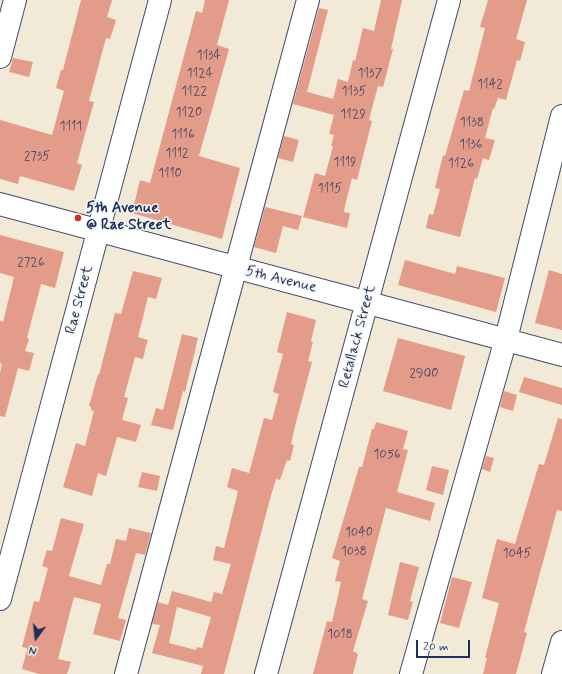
<!DOCTYPE html>
<html>
<head>
<meta charset="utf-8">
<style>
	body { margin:0 }
	#map { position:relative; width:562px; height:674px; overflow:hidden; background:#f2e9d6; font-family:Mynerve,sans-serif }
	canvas { display:block }
	.north { position:absolute; left:16px; top:618px; width:40px; height:40px; -webkit-text-stroke:3px #f6f6f2; paint-order:stroke; rotate:195deg; font-size:11px; font-weight:700; line-height:16px; text-align:center; color:#1b2f5e }
	.north::after { content:''; display:block; margin:auto; width:14px; height:18px; background:#1b2f5e; clip-path:polygon(50% 0,100% 100%,50% 72%,0 100%) }
	.scale { position:absolute; left:416px; top:640px; width:54px; height:18px; box-sizing:border-box; border:2px solid #1b2f5e; border-top:0; padding-left:5px; font-size:12px; line-height:14px; white-space:nowrap; color:#1b2f5e; -webkit-text-stroke:3px #f6f6f2; paint-order:stroke }
</style>
</head>
<body>
<div id="map">
<canvas width="562" height="674"></canvas>
<div class="north">N</div>
<div class="scale">20 m</div>
</div>
<script>
const context = document.querySelector('canvas').getContext('2d');
context.lineJoin = 'round';
function fill(path, color) { context.fillStyle = color; context.fill(path, 'evenodd'); }
function stroke(path, color, width, dash) { context.strokeStyle = color; context.lineWidth = width; context.lineCap = dash ? 'butt' : 'round'; context.setLineDash(dash || []); context.stroke(path); }
function label(font, color, halo, rows, align = 'center') {
  context.font = font + ' Mynerve,sans-serif'; context.lineWidth = 3; context.setLineDash([]); context.textBaseline = 'middle'; context.strokeStyle = halo; context.fillStyle = color; for (const [text, x, y, turn = 0] of rows) {
    context.save(); context.translate(x, y); context.rotate((+turn || 0) * Math.PI / 180); context.textAlign = isNaN(turn) ? turn : align; if (halo) context.strokeText(text, 0, 0); context.fillText(text, 0, 0); context.restore();
  }
}
fill(new Path2D(`
	M81 0H112L107 17 116 20 110 39 106 38 89 101 94 102 77 163 82 165 74 191 20 176 18 184 0 179V120L52 135 64 91 56 88 61 70H63Z
	M205 0H229L217 45 229 49 199 156 240 168 222 239 132 213 140 180 150 183 196 11 202 13Z
	M381 0H402L391 49H393L383 87 378 86 369 120 372 121 357 180 352 178 345 206 344 212 350 213 347 228 303 217 315 173 325 176 333 146H331L334 135 329 134 334 115 293 104 297 89 333 99 338 79 348 82 353 60 355 61 363 28 374 31Z
	M488 0H527L516 39 525 42 520 61 517 60 506 100 498 98 494 109 493 108 485 138 495 140 489 160 483 158 477 179 475 178 460 237 426 228 429 214 433 215 440 189 435 188 443 155 445 156 464 90 469 91 485 28 480 27Z
	M319 8 328 10 307 92 297 89Z
	M13 58 33 62 29 77 9 72Z
	M284 136 299 140 293 162 278 158Z
	M265 207 302 216 298 230 283 226 276 253 254 247Z
	M0 235 64 252 55 288 41 284 27 338 29 339 25 351 34 353 29 371 18 368 5 417 0 416V373L2 364 0 363V321L3 322 14 277 0 273Z
	M405 260 455 274 457 266 505 278 496 312 398 285Z
	M549 270 562 274V330L535 323Z
	M133 271 162 278 156 299 148 297 138 337 148 340 146 346 143 359 135 357 124 397 128 398 122 420 141 425 136 442 117 437 106 476 98 473 92 496 63 487 76 443 85 446 94 411 91 410V407L89 406 98 374 99 375 115 313 121 314Z
	M287 312 316 320 311 341 313 342 308 361 312 362 295 426 291 444 294 445 290 461 287 460 280 480 276 479 270 499 224 674H201L203 666 152 653 160 625 152 624 158 602 168 605 172 591 211 602 214 592 222 594 231 564 213 560 216 546 224 548 238 491 227 487 232 468 249 473 264 418 272 420 279 394 273 392 283 354 277 352ZM177 607 211 617 202 648 197 647 196 650 169 643Z
	M182 334 198 338 185 392 183 391 173 430 151 425 156 408 163 410Z
	M398 338 465 356 451 410 383 391Z
	M524 377 562 388V405L519 392Z
	M504 391 517 395 513 411 500 407Z
	M558 418 562 419V511L557 510 524 632 527 633 516 674H483L487 658H485L499 603 482 598 497 539 515 544 539 464 544 465Z
	M376 422 408 431 403 449 408 450 397 492 435 503 430 521 386 508 362 599 368 601 353 651 358 654 353 674H313L327 621 332 622 341 582 335 581 340 561 332 558 359 467H362L372 429H374Z
	M486 456 494 458 490 472 482 469Z
	M432 466 449 470 443 495 426 490Z
	M142 472 160 476 157 491 138 487Z
	M61 518 84 524 69 576 101 585 107 564H110L116 539 126 541 129 528 151 533 145 555 136 553 118 618 126 620 120 641 93 634 101 604 74 597 58 659 71 662 67 674H39L22 669 27 650V648L22 647 34 601 39 602 48 568 42 566 47 550 52 551Z
	M400 562 419 567 410 601 413 602 408 620 388 615Z
	M452 577 472 582 459 628 440 623Z`), '#e49c8a');
const minor = new Path2D(`
	M0 57 15 0
	M0 204 562 355
	M0 599 160 0
	M126 674 308 0
	M266 674 449 0
	M411 674 506 339 562 116
	M553 674 562 642`);
stroke(minor, '#3b4b70', 24);
stroke(minor, '#fff', 22);
for (const [x, y, r, color] of [
	[78,218,4,"#c8321e"]
]) { const dot = new Path2D(); dot.arc(x, y, r, 0, 2 * Math.PI); context.fillStyle = color; context.fill(dot); stroke(dot, '#f6f6f2', 1.5); }
label('13px', '#4d4a69', null, [
	["1134",209,56],
	["1124",200,74],
	["1137",370,74],
	["1142",490,85],
	["1122",194,92],
	["1135",354,92],
	["1120",189,113],
	["1129",353,115],
	["1138",472,123],
	["1111",71,127],
	["1116",183,135],
	["1136",471,145],
	["1112",177,154],
	["2735",37,157],
	["1119",345,163],
	["1126",461,164],
	["1110",170,174],
	["1115",330,189],
	["2726",31,263],
	["2900",424,374],
	["1056",387,455],
	["1040",359,533],
	["1038",354,552],
	["1045",517,554],
	["1018",340,635]
]);
label('bold 15px', '#1b2f5e', '#f6f6f2', [
	["5th Avenue",86,209],
	["@ Rae Street",86,226]
], 'left');
label('15px', '#1b2f5e', '#f6f6f2', [
	["5th Avenue",281,280,14],
	["Rae Street",80,300,-75],
	["Retallack Street",358,337,-75]
]);
</script>
</body>
</html>
